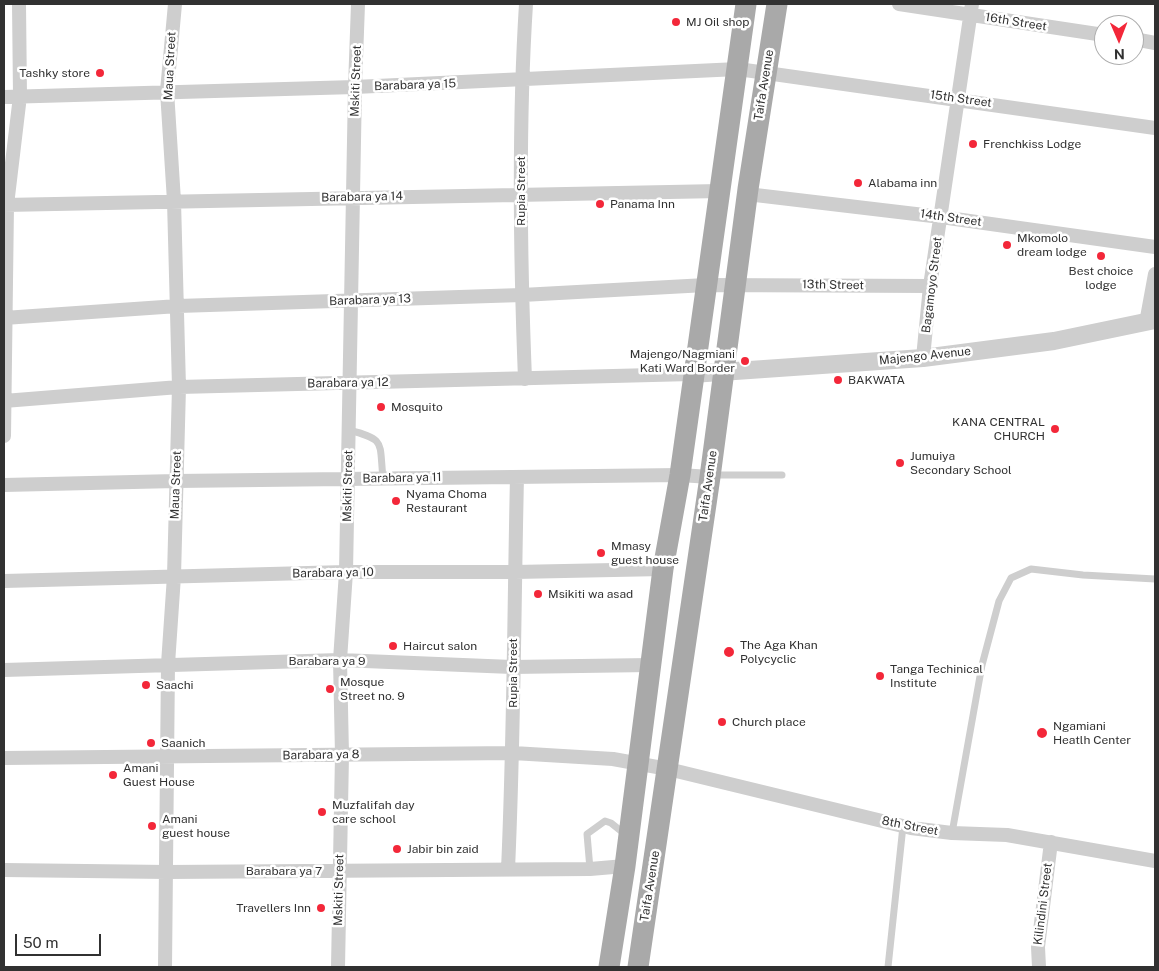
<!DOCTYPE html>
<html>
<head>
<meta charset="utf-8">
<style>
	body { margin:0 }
	#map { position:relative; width:1159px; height:971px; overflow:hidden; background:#fff; font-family:"Public Sans",sans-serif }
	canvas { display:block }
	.frame { position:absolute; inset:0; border:5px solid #313131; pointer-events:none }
	.north { position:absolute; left:1094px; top:15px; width:50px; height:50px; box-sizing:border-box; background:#fff; border:1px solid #adadad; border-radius:50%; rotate:179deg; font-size:14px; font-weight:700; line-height:20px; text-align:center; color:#313131 }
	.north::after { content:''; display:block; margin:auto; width:18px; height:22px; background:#f32739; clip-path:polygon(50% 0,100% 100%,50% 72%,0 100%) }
	.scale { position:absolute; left:15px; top:934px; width:86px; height:22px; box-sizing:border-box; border:2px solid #313131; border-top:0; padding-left:6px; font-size:15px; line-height:18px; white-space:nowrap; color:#313131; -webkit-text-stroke:4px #fff; paint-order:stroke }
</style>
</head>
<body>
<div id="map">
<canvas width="1159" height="971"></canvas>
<div class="frame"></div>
<div class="north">N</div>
<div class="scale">50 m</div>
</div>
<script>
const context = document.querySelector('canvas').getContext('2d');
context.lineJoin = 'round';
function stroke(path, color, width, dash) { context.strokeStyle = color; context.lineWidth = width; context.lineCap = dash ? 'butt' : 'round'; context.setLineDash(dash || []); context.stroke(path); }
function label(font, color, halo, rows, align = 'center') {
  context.font = font + ' "Public Sans",sans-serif'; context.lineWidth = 5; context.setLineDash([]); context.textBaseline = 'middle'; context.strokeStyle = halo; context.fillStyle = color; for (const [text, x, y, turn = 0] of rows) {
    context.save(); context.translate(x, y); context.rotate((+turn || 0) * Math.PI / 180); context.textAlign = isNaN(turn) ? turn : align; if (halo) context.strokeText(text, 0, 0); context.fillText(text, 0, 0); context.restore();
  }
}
stroke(new Path2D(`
	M349 430C386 440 379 441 383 478
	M712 475H782
	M952 833 982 665 999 601 1011 578 1031 569 1083 575 1155 579
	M590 869 587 834 605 821 611 823 626 835
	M888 967 903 826`), '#cecece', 7);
stroke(new Path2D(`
	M899 4 1104 35
	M1134 39 1155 43
	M4 97 355 87 738 69 1155 128
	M747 194 941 217 1155 247
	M4 205 720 191
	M4 318 178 306 522 295 706 285 930 286
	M1146 323 1155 274
	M923 358 930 286 972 4
	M525 379C520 254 518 129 526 4
	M4 401 179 387 692 374
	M4 436 7 205 20 96 19 4
	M4 485 176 481 680 475 710 477
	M4 581 346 572H515L663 569
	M4 670 340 660 512 667 650 665
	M4 758 513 753 613 759 668 769 911 828 952 833 1007 835 1155 861
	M508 869C514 739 514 608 517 477
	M4 870 167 872 590 869 625 866
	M165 967 168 664 174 576 179 387 174 201 167 91 175 4
	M338 967 342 755 340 660 346 572 355 87 358 4
	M1039 967 1038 947 1051 842`), '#cecece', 14);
stroke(new Path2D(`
	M692 374 923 358 1054 341 1155 320`), '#cecece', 18);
stroke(new Path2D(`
	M609 967 625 866 663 569 680 475 746 4
	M638 967 710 477 748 189 777 4`), '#a9a9a9', 21);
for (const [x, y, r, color] of [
	[676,22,5,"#f32739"],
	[100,73,5,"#f32739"],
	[973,144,5,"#f32739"],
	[858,183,5,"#f32739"],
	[600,204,5,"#f32739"],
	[1007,245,5,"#f32739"],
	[1101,256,5,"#f32739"],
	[745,361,5,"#f32739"],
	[838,380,5,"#f32739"],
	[381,407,5,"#f32739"],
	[1055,429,5,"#f32739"],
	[900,463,5,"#f32739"],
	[396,501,5,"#f32739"],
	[601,553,5,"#f32739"],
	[538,594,5,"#f32739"],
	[393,646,5,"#f32739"],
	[729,652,6,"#f32739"],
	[880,676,5,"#f32739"],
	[146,685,5,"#f32739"],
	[330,689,5,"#f32739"],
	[722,722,5,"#f32739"],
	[1042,733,6,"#f32739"],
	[151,743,5,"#f32739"],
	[113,775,5,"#f32739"],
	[322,812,5,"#f32739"],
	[152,826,5,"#f32739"],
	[397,849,5,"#f32739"],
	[321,908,5,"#f32739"]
]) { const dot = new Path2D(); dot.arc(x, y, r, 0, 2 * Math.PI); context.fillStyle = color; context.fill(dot); stroke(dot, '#fff', 2); }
label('12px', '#313131', '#fff', [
	["MJ Oil shop",686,22],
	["Tashky store",90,73,"right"],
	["Frenchkiss Lodge",983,144],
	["Alabama inn",868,183],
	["Panama Inn",610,204],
	["Mkomolo",1017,238],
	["dream lodge",1017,252],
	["Best choice",1101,271,"center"],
	["lodge",1101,285,"center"],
	["Majengo/Nagmiani",735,354,"right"],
	["Kati Ward Border",735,368,"right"],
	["BAKWATA",848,380],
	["Mosquito",391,407],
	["KANA CENTRAL",1045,422,"right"],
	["CHURCH",1045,436,"right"],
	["Jumuiya",910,456],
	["Secondary School",910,470],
	["Nyama Choma",406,494],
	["Restaurant",406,508],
	["Mmasy",611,546],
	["guest house",611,560],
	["Msikiti wa asad",548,594],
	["The Aga Khan",740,645],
	["Polycyclic",740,659],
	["Haircut salon",403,646],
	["Tanga Techinical",890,669],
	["Institute",890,683],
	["Mosque",340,682],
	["Street no. 9",340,696],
	["Saachi",156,685],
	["Church place",732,722],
	["Ngamiani",1053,726],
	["Heatlh Center",1053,740],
	["Saanich",161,743],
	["Amani",123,768],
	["Guest House",123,782],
	["Muzfalifah day",332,805],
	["care school",332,819],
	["Amani",162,819],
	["guest house",162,833],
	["Jabir bin zaid",407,849],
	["Travellers Inn",311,908,"right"]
], 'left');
label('12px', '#313131', '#fff', [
	["16th Street",1016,22,9],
	["Maua Street",170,66,-87],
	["Mskiti Street",356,81,-88],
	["Barabara ya 15",415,85,-2],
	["Taifa Avenue",764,85,-81],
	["15th Street",961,99,8],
	["Rupia Street",521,191,-90],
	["Barabara ya 14",362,197,-1],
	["14th Street",951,218,8],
	["13th Street",833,285,1],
	["Bagamoyo Street",932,285,-83],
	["Barabara ya 13",370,300,-2],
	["Majengo Avenue",925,356,-6],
	["Barabara ya 12",348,383,-1],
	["Barabara ya 11",402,478,-1],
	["Maua Street",176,485,-88],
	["Mskiti Street",348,486,-89],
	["Taifa Avenue",708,486,-82],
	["Barabara ya 10",333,573,-1],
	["Barabara ya 9",327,661],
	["Rupia Street",513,673,-90],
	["Barabara ya 8",321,755,-1],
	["8th Street",910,826,11],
	["Barabara ya 7",284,871],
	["Taifa Avenue",650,886,-81],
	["Mskiti Street",339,890,-89],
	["Kilindini Street",1043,904,-83]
]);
</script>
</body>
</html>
